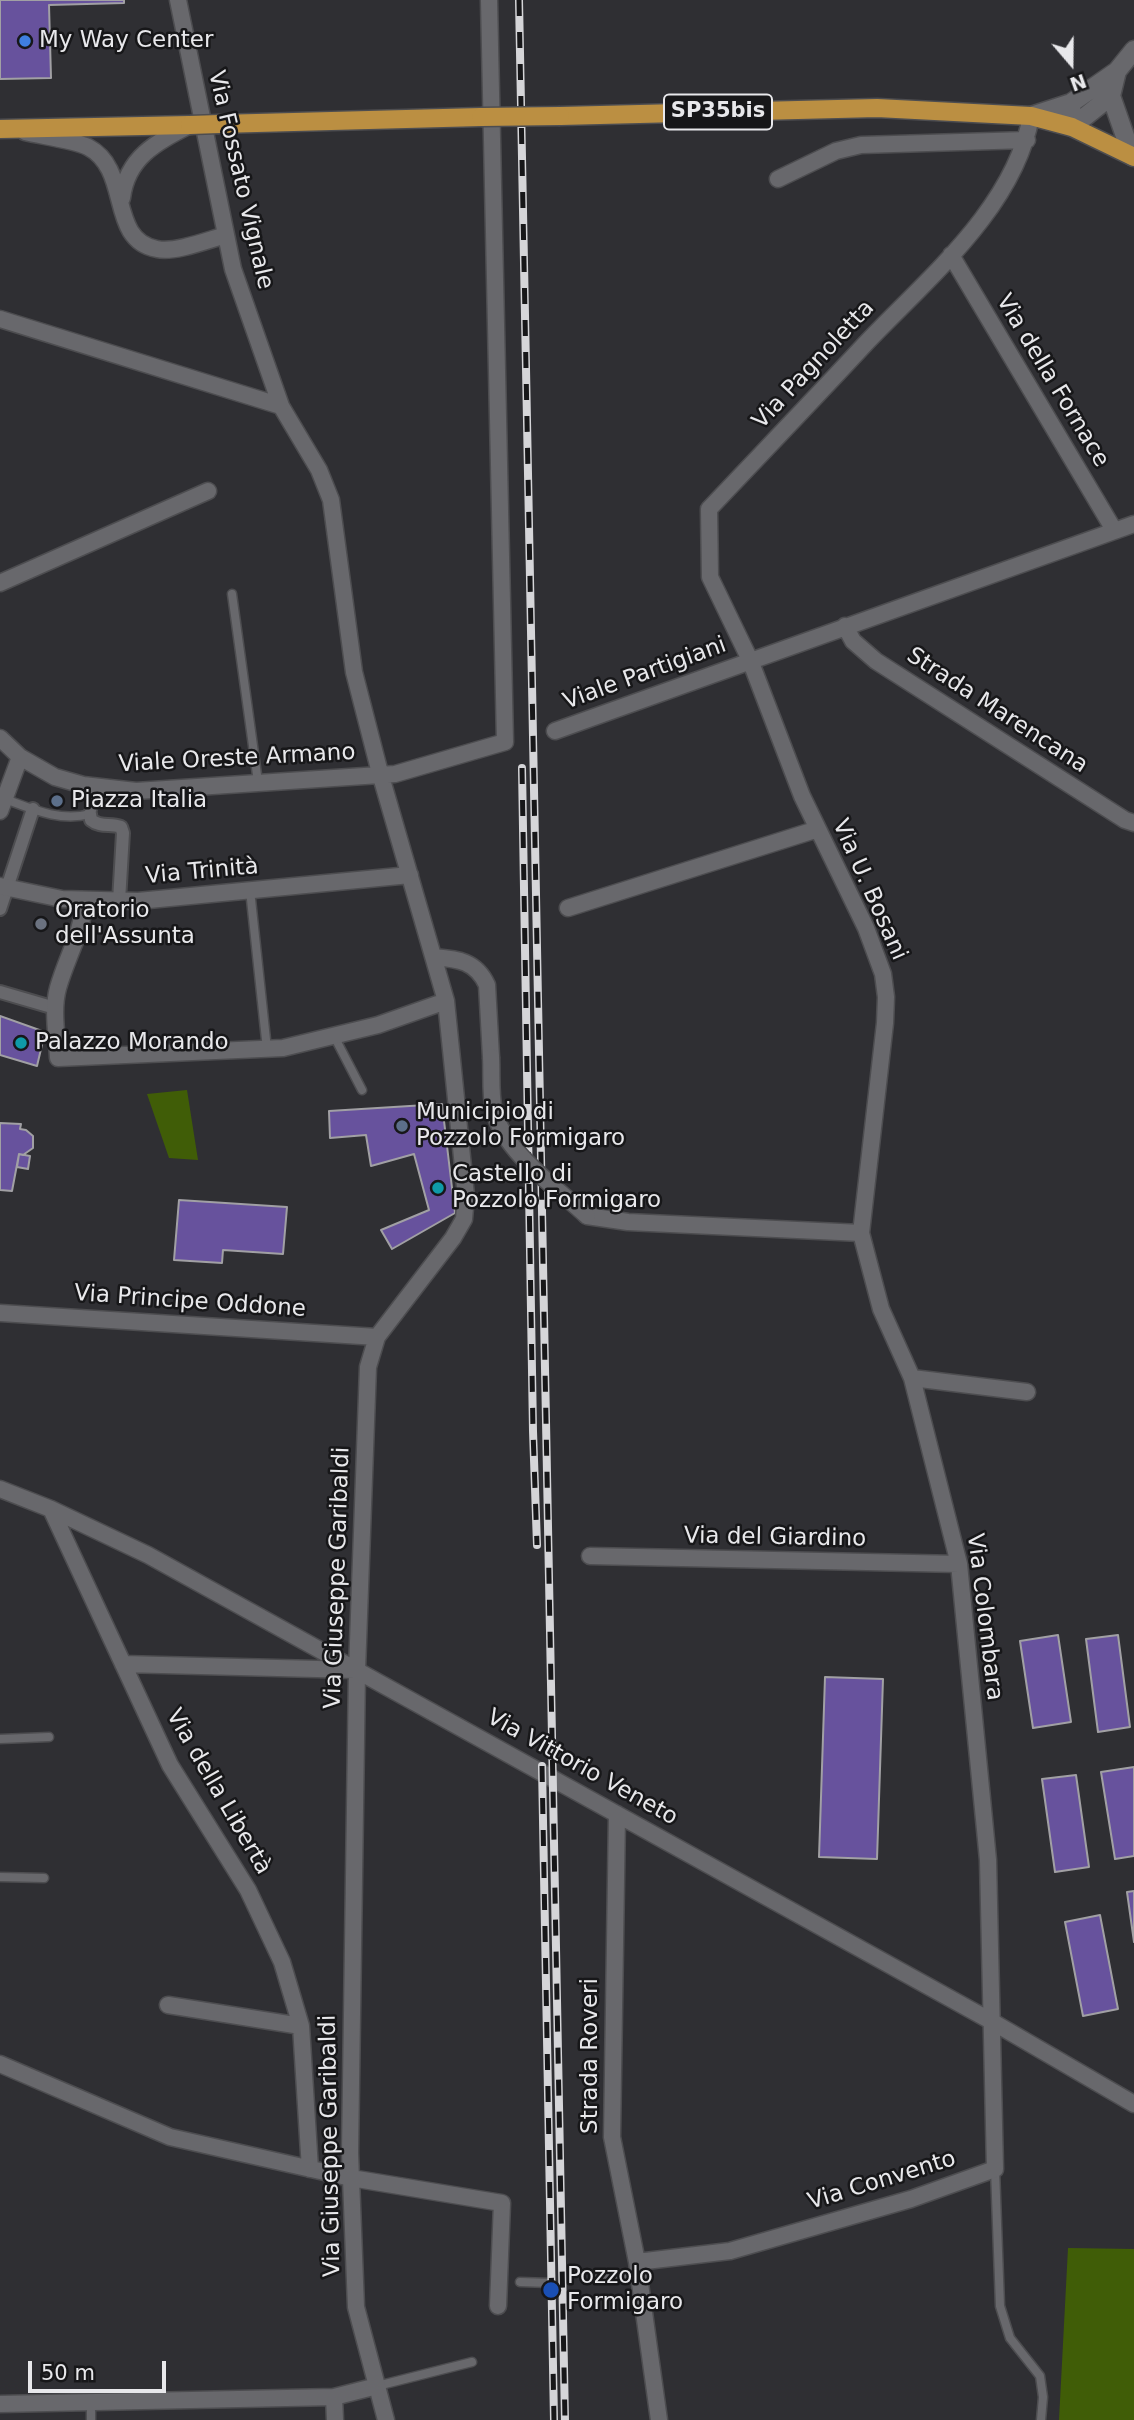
<!DOCTYPE html>
<html>
<head>
<meta charset="utf-8">
<style>
	body { margin:0 }
	#map { position:relative; width:1134px; height:2420px; overflow:hidden; background:#2f2f33; font-family:"DejaVu Sans",sans-serif }
	canvas { display:block }
	.north { position:absolute; left:1036px; top:28px; width:70px; height:70px; -webkit-text-stroke:5px #171719; paint-order:stroke; rotate:160deg; font-size:19px; font-weight:700; line-height:28px; text-align:center; color:#e8e8eb }
	.north::after { content:''; display:block; margin:auto; width:24px; height:32px; background:#e8e8eb; clip-path:polygon(50% 0,100% 100%,50% 72%,0 100%) }
	.scale { position:absolute; left:28px; top:2361px; width:138px; height:32px; box-sizing:border-box; border:4px solid #e8e8eb; border-top:0; padding-left:9px; font-size:21px; line-height:24px; white-space:nowrap; color:#e8e8eb; -webkit-text-stroke:5px #171719; paint-order:stroke }
</style>
</head>
<body>
<div id="map">
<canvas width="1134" height="2420"></canvas>
<div class="north">N</div>
<div class="scale">50 m</div>
</div>
<script>
const context = document.querySelector('canvas').getContext('2d');
context.lineJoin = 'round';
function fill(path, color) { context.fillStyle = color; context.fill(path, 'evenodd'); }
function stroke(path, color, width, dash) { context.strokeStyle = color; context.lineWidth = width; context.lineCap = dash ? 'butt' : 'round'; context.setLineDash(dash || []); context.stroke(path); }
function label(font, color, halo, rows, align = 'center') {
  context.font = font + ' "DejaVu Sans",sans-serif'; context.lineWidth = 5; context.setLineDash([]); context.textBaseline = 'middle'; context.strokeStyle = halo; context.fillStyle = color; for (const [text, x, y, turn = 0] of rows) {
    context.save(); context.translate(x, y); context.rotate((+turn || 0) * Math.PI / 180); context.textAlign = isNaN(turn) ? turn : align; if (halo) context.strokeText(text, 0, 0); context.fillText(text, 0, 0); context.restore();
  }
}
fill(new Path2D(`
	M187 1090 198 1160 169 1158 147 1094Z
	M1068 2248 1134 2249V2420H1059Z`), '#405d07');
const building = new Path2D(`
	M0 0H124V3L49 5 51 78 0 79Z
	M0 1016 45 1032 37 1066 0 1055Z
	M442 1104 455 1213 392 1249 381 1230 429 1210 414 1154 371 1166 366 1135 330 1138 329 1111Z
	M0 1123 21 1124 20 1129 26 1130 33 1136V1148L23 1155 19 1154 12 1191 0 1190Z
	M19 1154 30 1156 28 1169 17 1167Z
	M179 1200 287 1207 283 1254 223 1250 222 1263 174 1260Z
	M1058 1635 1071 1722 1033 1728 1020 1641Z
	M1118 1635 1130 1727 1098 1732 1086 1639Z
	M825 1677 883 1679 877 1859 819 1857Z
	M1134 1767V1856L1115 1859 1101 1772Z
	M1076 1775 1089 1867 1055 1872 1042 1779Z
	M1134 1891V1942L1127 1892Z
	M1100 1915 1118 2009 1083 2016 1065 1922Z`);
fill(building, '#67529d');
stroke(building, '#a1a0a4', 2);
const service = new Path2D(`
	M232 594 258 782
	M5 799C32 809 60 822 90 814L93 808 97 787
	M250 890 267 1049
	M334 1036 362 1090
	M0 1739 49 1737
	M0 1877 44 1878
	M995 2169 1000 2306 1010 2338 1040 2376 1043 2397 1041 2420
	M598 2279 628 2274
	M520 2282 550 2283
	M377 2386 472 2362
	M91 2402V2420`);
const pedestrian = new Path2D(`
	M90 814 91 820C101 828 110 823 121 827L123 833 119 901
	M0 909 33 809
	M0 992 55 1008`);
const minor = new Path2D(`
	M178 0 233 269 281 406
	M25 132C41 136 74 140 88 147 132 170 107 240 157 249 175 253 208 240 226 235
	M778 179 836 151 861 145 1027 140
	M122 198C127 157 157 142 190 125
	M951 255 1114 530
	M0 319 281 406 319 470 331 500 354 672 380 773 446 1001 466 1196 464 1219 453 1238 377 1337 368 1367 357 1670 350 2153 356 2307 386 2420
	M0 583 208 491
	M845 626 853 641 876 661 1125 820 1134 823
	M555 731 1134 524
	M0 738 20 757 55 777 83 785 136 791 395 774 505 742 489 0
	M0 811 20 757
	M0 886 62 899 138 901 410 875
	M85 900C82 934 67 956 58 988 52 1010 57 1035 58 1058L283 1048 378 1025 446 1001
	M568 908 818 829
	M434 957C458 959 476 961 487 985L491 1057
	M587 1216 628 1222 861 1233
	M0 1313 377 1337
	M912 1378 1027 1392
	M0 1489 51 1509 148 1555 991 2021 1134 2104
	M51 1509 170 1765 248 1890 282 1962 301 2026 310 2169
	M590 1556 959 1564
	M123 1664 355 1670
	M617 1814 612 2137 637 2262 659 2420
	M168 2005 301 2026
	M0 2064 170 2137 351 2178 502 2203 498 2306
	M637 2262 730 2251 911 2199 995 2169 988 1860 959 1564 912 1378 881 1309 861 1233 885 1023 886 997 883 974 866 928 802 796 750 660 710 577 709 509C762 453 815 398 867 342 928 278 1015 207 1031 116
	M334 2397 335 2420
	M0 2404 334 2397 377 2386`);
const tertiary = new Path2D(`
	M1117 71 1111 96 1132 156
	M1031 116 1071 103
	M1072 127 1071 103 1117 71 1134 50
	M1072 127 1111 96`);
const primary = new Path2D(`
	M560 116 877 108 1031 116 1072 127 1134 157
	M219 124 481 117
	M0 129 190 125`);
stroke(service, '#4d4d50', 11);
stroke(pedestrian, '#4d4d50', 16);
stroke(minor, '#4d4d50', 19);
stroke(tertiary, '#4d4d50', 21);
stroke(primary, '#4d4d50', 21);
stroke(service, '#68686c', 8);
stroke(pedestrian, '#68686c', 12);
stroke(minor, '#68686c', 16);
stroke(tertiary, '#68686c', 18);
stroke(primary, '#bb8f42', 18);
const rail = new Path2D(`
	M519 0 565 2420
	M522 768 533 1431 537 1545
	M542 1766 554 2420`);
stroke(rail, '#d5d5d8', 8);
stroke(rail, '#171719', 5, [16]);
const minorBridge = new Path2D(`
	M491 1057C492 1074 490 1094 494 1111 504 1152 557 1188 587 1216`);
const primaryBridge = new Path2D(`
	M481 117 560 116
	M190 125 219 124`);
stroke(minorBridge, '#4d4d50', 19, []);
stroke(primaryBridge, '#4d4d50', 21, []);
stroke(minorBridge, '#68686c', 16);
stroke(primaryBridge, '#bb8f42', 18);
for (const [x, y, r, color] of [
	[25,41,7,"#3f7fe0"],
	[57,801,7,"#5c6f8a"],
	[41,924,7,"#6b7280"],
	[21,1043,7,"#0f9aa8"],
	[402,1126,7,"#5c6f8a"],
	[438,1188,7,"#0f9aa8"],
	[551,2290,9,"#1a4fb4"]
]) { const dot = new Path2D(); dot.arc(x, y, r, 0, 2 * Math.PI); context.fillStyle = color; context.fill(dot); stroke(dot, '#171719', 2.5); }
for (const [x, y, w] of [
	[718,112,108]
]) { const box = new Path2D(); box.roundRect(x - w / 2, y - 17.5, w, 35, 5); context.fillStyle = '#171719'; context.fill(box); stroke(box, '#e8e8eb', 2); }
label('bold 21px', '#e8e8eb', null, [
	["SP35bis",718,112]
]);
label('23px', '#e8e8eb', '#171719', [
	["My Way Center",39,41],
	["Piazza Italia",71,801],
	["Oratorio",55,911],
	["dell'Assunta",55,937],
	["Palazzo Morando",35,1043],
	["Municipio di",416,1113],
	["Pozzolo Formigaro",416,1139],
	["Castello di",452,1175],
	["Pozzolo Formigaro",452,1201],
	["Pozzolo",567,2277],
	["Formigaro",567,2303]
], 'left');
label('23px', '#e8e8eb', '#171719', [
	["Via Fossato Vignale",240,180,77],
	["Via Pagnoletta",814,365,-47],
	["Via della Fornace",1052,381,59],
	["Viale Partigiani",645,674,-20],
	["Strada Marencana",997,711,33],
	["Viale Oreste Armano",237,759,-3],
	["Via Trinità",202,872,-5],
	["Via U. Bosani",869,890,66],
	["Via Principe Oddone",190,1302,4],
	["Via del Giardino",775,1538,1],
	["Via Giuseppe Garibaldi",338,1578,-88],
	["Via Colombara",984,1617,83],
	["Via Vittorio Veneto",582,1768,29],
	["Via della Libertà",218,1792,60],
	["Strada Roveri",591,2056,-90],
	["Via Giuseppe Garibaldi",331,2146,-91],
	["Via Convento",882,2181,-17]
]);
</script>
</body>
</html>
